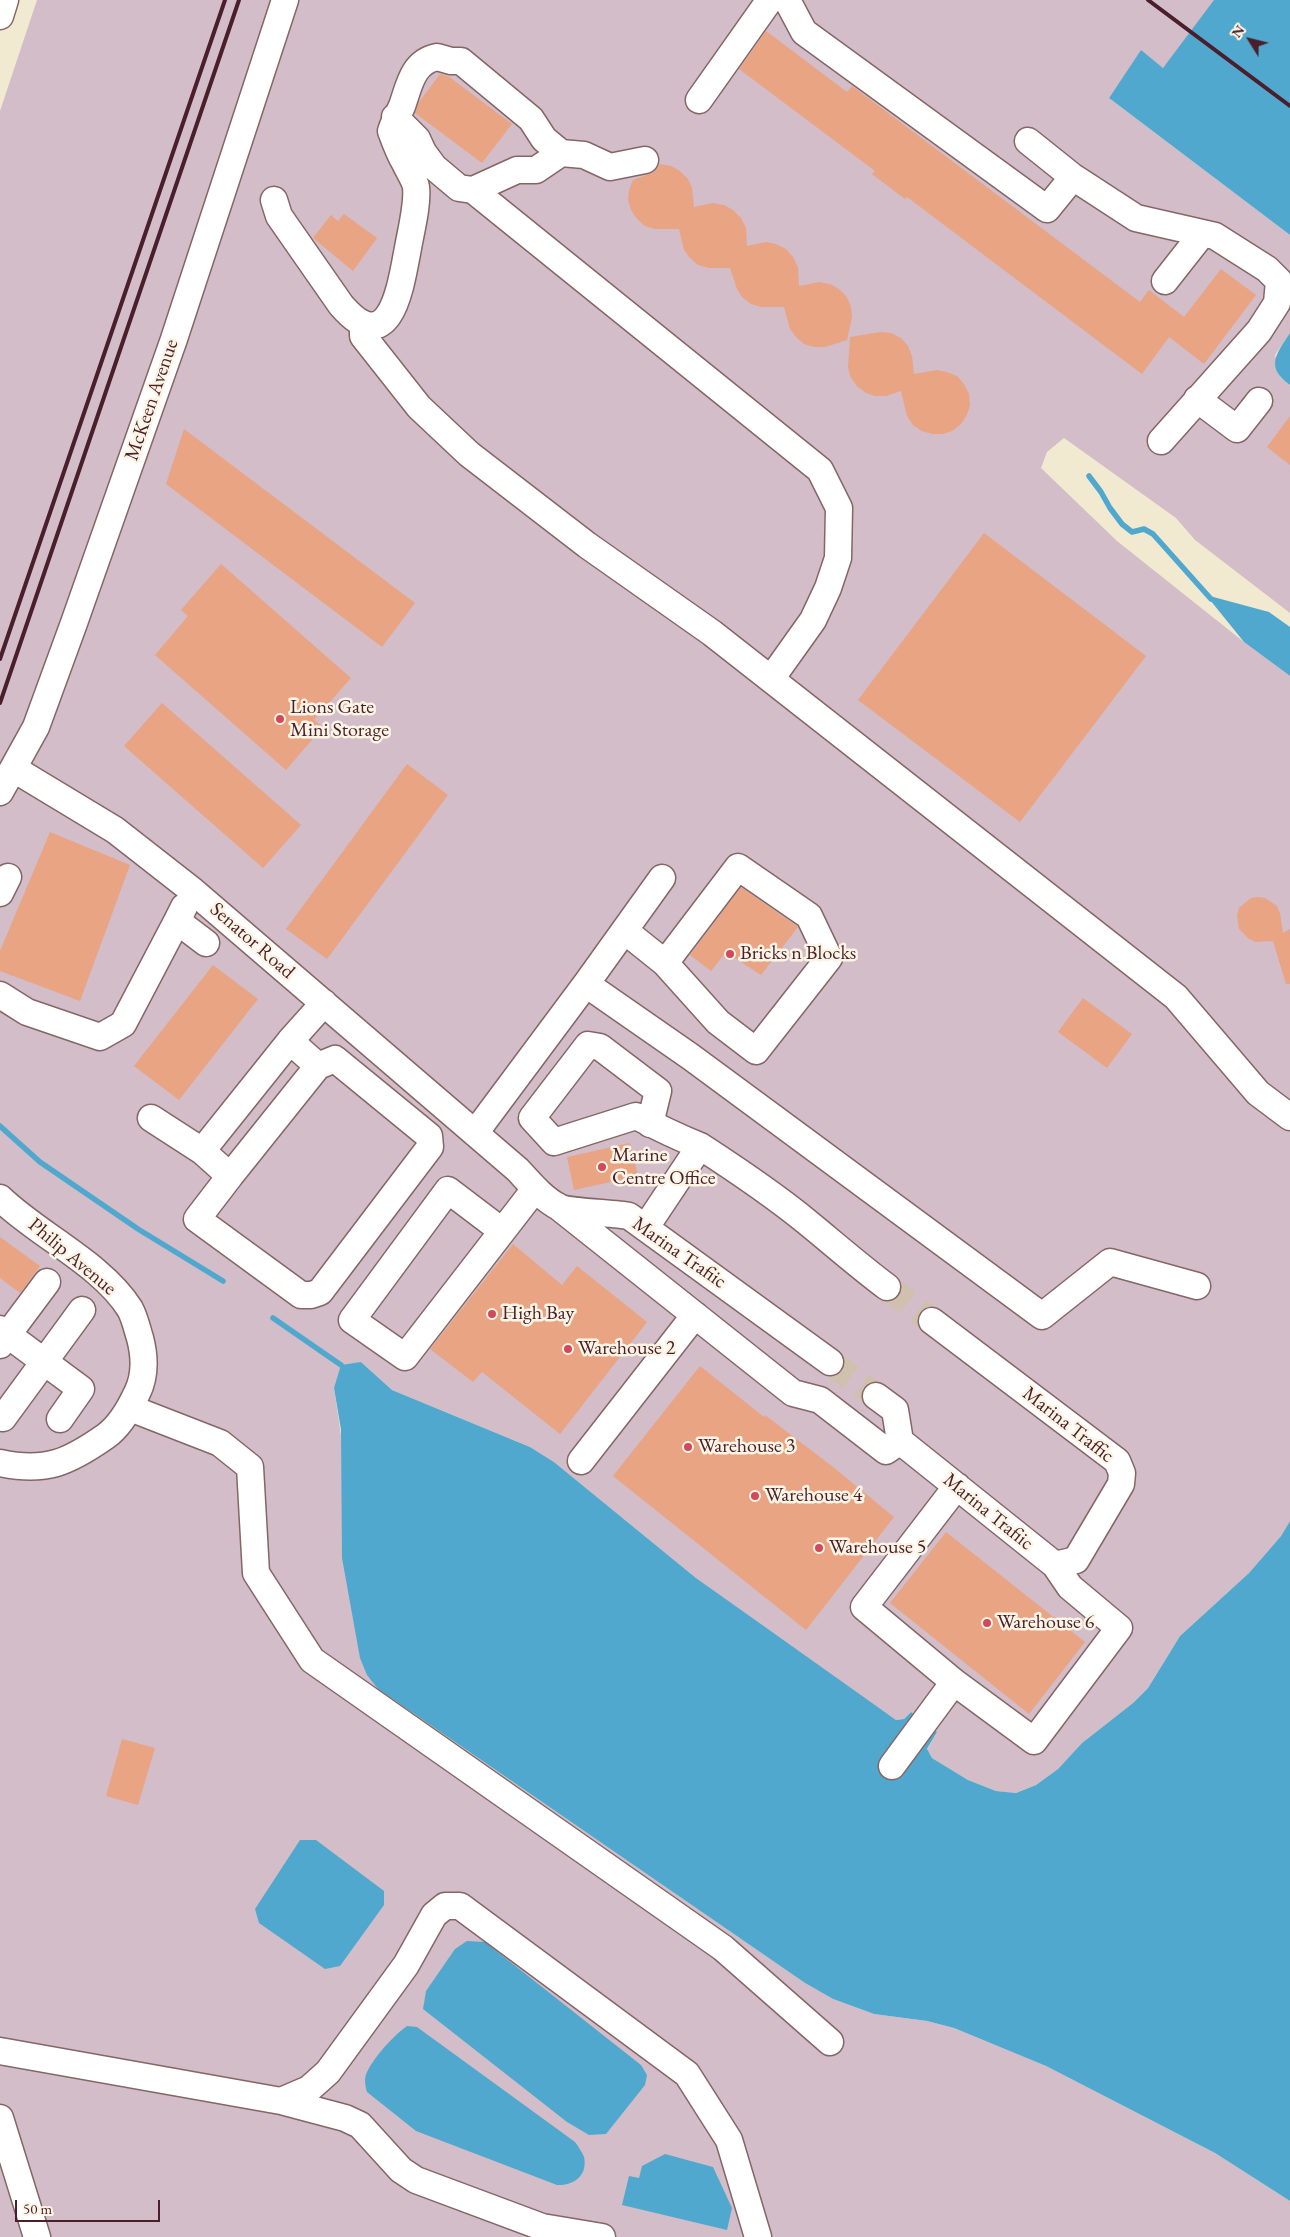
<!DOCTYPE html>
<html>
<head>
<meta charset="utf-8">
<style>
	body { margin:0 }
	#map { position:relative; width:1290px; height:2237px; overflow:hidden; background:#f2ead0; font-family:"EB Garamond",serif }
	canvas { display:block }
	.north { position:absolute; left:1225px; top:15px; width:50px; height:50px; -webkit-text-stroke:4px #fcf5e5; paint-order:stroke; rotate:306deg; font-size:14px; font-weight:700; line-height:20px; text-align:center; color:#4a1f2b }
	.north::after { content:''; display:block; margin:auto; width:18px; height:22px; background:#4a1f2b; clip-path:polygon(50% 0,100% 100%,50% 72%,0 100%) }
	.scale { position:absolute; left:15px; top:2200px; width:145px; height:22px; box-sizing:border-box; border:2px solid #4a1f2b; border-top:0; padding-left:6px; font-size:15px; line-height:18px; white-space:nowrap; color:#4a1f2b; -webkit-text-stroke:4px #fcf5e5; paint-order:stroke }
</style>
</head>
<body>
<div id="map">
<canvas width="1290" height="2237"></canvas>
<div class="north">N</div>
<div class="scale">50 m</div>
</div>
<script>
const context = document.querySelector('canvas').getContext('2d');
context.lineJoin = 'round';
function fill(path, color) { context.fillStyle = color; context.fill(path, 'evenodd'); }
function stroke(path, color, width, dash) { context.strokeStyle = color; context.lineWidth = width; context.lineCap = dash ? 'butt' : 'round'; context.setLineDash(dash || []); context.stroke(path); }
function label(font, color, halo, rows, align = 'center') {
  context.font = font + ' "EB Garamond",serif'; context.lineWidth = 5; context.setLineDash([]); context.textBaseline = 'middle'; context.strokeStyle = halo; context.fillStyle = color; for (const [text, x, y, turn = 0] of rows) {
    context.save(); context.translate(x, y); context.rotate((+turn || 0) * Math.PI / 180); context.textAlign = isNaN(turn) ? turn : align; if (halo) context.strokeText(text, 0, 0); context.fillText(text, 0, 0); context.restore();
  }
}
fill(new Path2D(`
	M37 0H1224L1163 68 1141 51 1109 98 1290 235V333L1275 355 1281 378 1290 385V613L1195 540 1176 518 1064 438 1047 452 1041 468 1117 541 1244 642 1290 676V1521L1281 1536 1249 1573 1180 1636 1148 1688 1133 1703 1082 1743 1058 1769 1036 1785 1016 1793 996 1791 968 1780 932 1758 927 1750 937 1732 911 1712 904 1719 896 1720 824 1671 696 1578 554 1462 530 1447 392 1390 361 1362 334 1388 378 1689 805 1983 833 1999 874 2014 927 2021 954 2028 1046 2066 1215 2153 1290 2201V2237H0V111Z`), '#d2bdc8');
fill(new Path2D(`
	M1214 0H1290V235L1109 98 1141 50 1163 68Z
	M1290 333V385C1265 367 1276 354 1290 333Z
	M1206 595 1269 612 1290 627V676L1244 642Z
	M361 1362 392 1390 530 1447 554 1462 696 1578 896 1720 904 1719 911 1712 937 1732 927 1749 932 1758 968 1780 996 1791 1016 1793 1036 1785 1058 1769 1082 1743 1133 1703 1148 1688 1180 1636 1249 1573 1281 1536 1290 1521V2201L1215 2153 1046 2066 954 2028 927 2021 874 2014 833 1999 805 1983 378 1689 367 1675 360 1658 342 1558 341 1430 334 1388 341 1365Z
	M300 1840H316L384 1891V1905L340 1966 325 1969 259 1923 255 1909Z
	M467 1941 485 1942 641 2065 647 2075 645 2085 606 2134 589 2135 567 2122 423 2009 426 1991 455 1949Z
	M407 2026 417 2027 575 2142C578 2146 582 2152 584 2157 588 2175 574 2186 557 2185L416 2131 367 2092C365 2085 364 2078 367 2072 375 2056 393 2036 407 2026Z
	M665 2154 713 2167 732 2208 727 2230 622 2205 629 2176 639 2178 642 2166Z`), '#51a8ce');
stroke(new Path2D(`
	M1089 476 1101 492 1110 508 1122 524 1132 532 1144 529 1153 534 1211 599
	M0 1126 40 1162 138 1229 223 1281
	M273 1318 341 1365`), '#51a8ce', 5.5);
fill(new Path2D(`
	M766 31 847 92 852 86 1140 302 1149 290 1184 317 1221 269 1256 295 1204 364 1169 337 1142 374 907 197 905 199 872 174 875 171 739 69Z
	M440 74 448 76 512 124 482 163 415 113 419 102Z
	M660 164 671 166 680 171 688 179 692 188 694 207 713 203 724 205 733 210 741 218 746 228 747 246 766 242 776 244 786 249 793 257 798 267 799 286 819 282 830 284 839 289 847 297 851 307 852 317 847 340 825 347H814L804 344 796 337 790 329 784 307H761L751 304 742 297 737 289 730 268H709L698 265 690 258 684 250 679 229H655L645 226 637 219 631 210 628 200 629 190 633 180 654 172Z
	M344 214 377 238 353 271 313 238 331 215 338 221Z
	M880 332 891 333 901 338 908 346 912 356 914 374 937 370 947 372 957 376 964 384 969 394 970 405 967 415 961 424 952 431 943 434H932L922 431 913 425 907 416 901 391 886 396H875L866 393 857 386 851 378 848 368 850 337Z
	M1290 416V465L1267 447Z
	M184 429 415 603 382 647 166 484Z
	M984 533 1146 656 1020 822 858 700Z
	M221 564 351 678 314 720 323 727 286 770 155 655 188 616 181 610Z
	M162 703 301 825 263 868 124 746Z
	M407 764 448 795 327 959 286 929Z
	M50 832 130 865 80 1001 0 971V951Z
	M741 887 798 927 761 975 726 952 711 971 690 955Z
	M1258 897 1265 898 1277 906 1280 913 1283 933 1290 929V984H1286L1273 941 1256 942 1249 939 1239 929 1237 915 1239 908 1251 898Z
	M213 965 258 999 179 1100 134 1066Z
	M1083 998 1132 1034 1107 1068 1058 1032Z
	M630 1143 638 1176 574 1190 567 1157Z
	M0 1237 40 1266 20 1293 0 1278Z
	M513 1244 562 1285 577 1266 647 1322 560 1434 482 1372 473 1382 430 1349Z
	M700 1366 764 1417 765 1415 833 1467 894 1517 806 1630 613 1476Z
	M946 1532 1085 1642 1029 1714 890 1603Z
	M122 1739 155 1748 138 1805 106 1796Z`), '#e9a484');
stroke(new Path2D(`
	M887 1287 932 1321
	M830 1362 876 1396`), '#d0c1af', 26, [26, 13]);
const minor = new Path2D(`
	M788 2 804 32 1047 209 1073 177
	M0 16 5 0
	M699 100 769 1
	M395 117 417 139 423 152 434 167 459 188 473 190 517 170H536L561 153 584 155 610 167 645 160
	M1028 141 1073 177 1136 218 1215 236 1267 269 1279 281 1277 303 1259 331 1161 441
	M473 190 820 470 839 508 838 558 828 588 813 620 771 679
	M274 200 279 216 341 305C391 363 401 284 408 248 411 231 418 204 416 187 415 180 408 170 405 163 399 153 395 142 391 131 394 122 398 115 402 106 409 87 412 62 437 57L451 61H461L531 119 544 139 561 153
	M1165 281 1202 234
	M363 324V336L419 407 469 454 587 545 712 633 1176 997 1258 1093 1290 1117
	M1197 399 1237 429 1259 401
	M14 769 115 830 193 891 518 1170C530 1183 543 1199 559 1207 568 1212 614 1213 629 1216L830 1362
	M0 792 36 727 74 623 174 339 285 0
	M738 867 809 916 829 958 756 1051 718 1022 665 963Z
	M0 893 8 877
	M184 907 177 921 206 943
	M625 931 665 963
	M586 984 662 878
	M0 995 27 1012 100 1037 123 1024 177 921
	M151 1118 202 1151 230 1176 197 1219 301 1295H311L320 1292 430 1147 429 1136 335 1059 318 1066
	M475 1133 586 984 691 1057 1042 1316 1110 1262 1197 1286
	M700 1146C737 1170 773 1194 807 1222 834 1244 859 1266 887 1287
	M202 1151 290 1041 324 1003
	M230 1176 318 1066 290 1041
	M0 1198C38 1235 102 1264 130 1309 135 1318 137 1329 140 1338 145 1357 146 1375 137 1393 130 1408 120 1426 106 1436 69 1462 46 1473 0 1463
	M560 1208 793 1393 820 1400 886 1451 900 1441
	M646 1227 700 1146C678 1137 657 1127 636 1116L554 1142 532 1118 588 1045 600 1047 658 1091 650 1124
	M502 1231 448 1190 352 1320 405 1357 535 1189
	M0 1329 81 1389 60 1419
	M0 1345 47 1282
	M876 1396 895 1410 900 1441 1055 1565 1076 1560 1121 1484 1122 1473 1117 1461 932 1321
	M130 1408 220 1443 250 1467 256 1573 312 1660 723 1948 830 2042
	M3 1418 82 1310
	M581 1461 695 1315
	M954 1682 1034 1741 1119 1628 1070 1587 1055 1565
	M892 1766 954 1682 864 1607 957 1486
	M0 2051 281 2101 345 2118 360 2125 401 2170 416 2180 542 2227 602 2237
	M281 2101 309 2089 328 2072 406 1965 434 1915 445 1906H460L687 2074 729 2140 758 2237
	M0 2118 37 2237`);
stroke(minor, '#856665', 29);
stroke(minor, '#fff', 26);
stroke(new Path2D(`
	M1148 0 1290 106
	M0 659 225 0
	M0 703 239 0`), '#4a1f2b', 4);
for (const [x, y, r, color] of [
	[280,719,5,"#d1495b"],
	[730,954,5,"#d1495b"],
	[602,1167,5,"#d1495b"],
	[492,1314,5,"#d1495b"],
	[568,1349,5,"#d1495b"],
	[688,1447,5,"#d1495b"],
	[755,1496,5,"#d1495b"],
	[819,1548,5,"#d1495b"],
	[987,1623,5,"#d1495b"]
]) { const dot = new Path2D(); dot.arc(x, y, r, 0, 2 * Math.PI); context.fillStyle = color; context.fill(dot); stroke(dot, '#fcf5e5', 2); }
label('20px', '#4a1f2b', '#fcf5e5', [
	["McKeen Avenue",152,400,-71],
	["Senator Road",252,941,41],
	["Marina Trafiic",679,1253,35],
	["Philip Avenue",72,1257,40],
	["Marina Traffic",1068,1425,38],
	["Marina Trafiic",988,1512,39]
]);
label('20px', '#4a1f2b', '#fcf5e5', [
	["Lions Gate",290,708],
	["Mini Storage",290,731],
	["Bricks n Blocks",740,954],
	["Marine",612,1156],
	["Centre Office",612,1179],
	["High Bay",502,1314],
	["Warehouse 2",578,1349],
	["Warehouse 3",698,1447],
	["Warehouse 4",765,1496],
	["Warehouse 5",829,1548],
	["Warehouse 6",997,1623]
], 'left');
</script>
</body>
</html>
